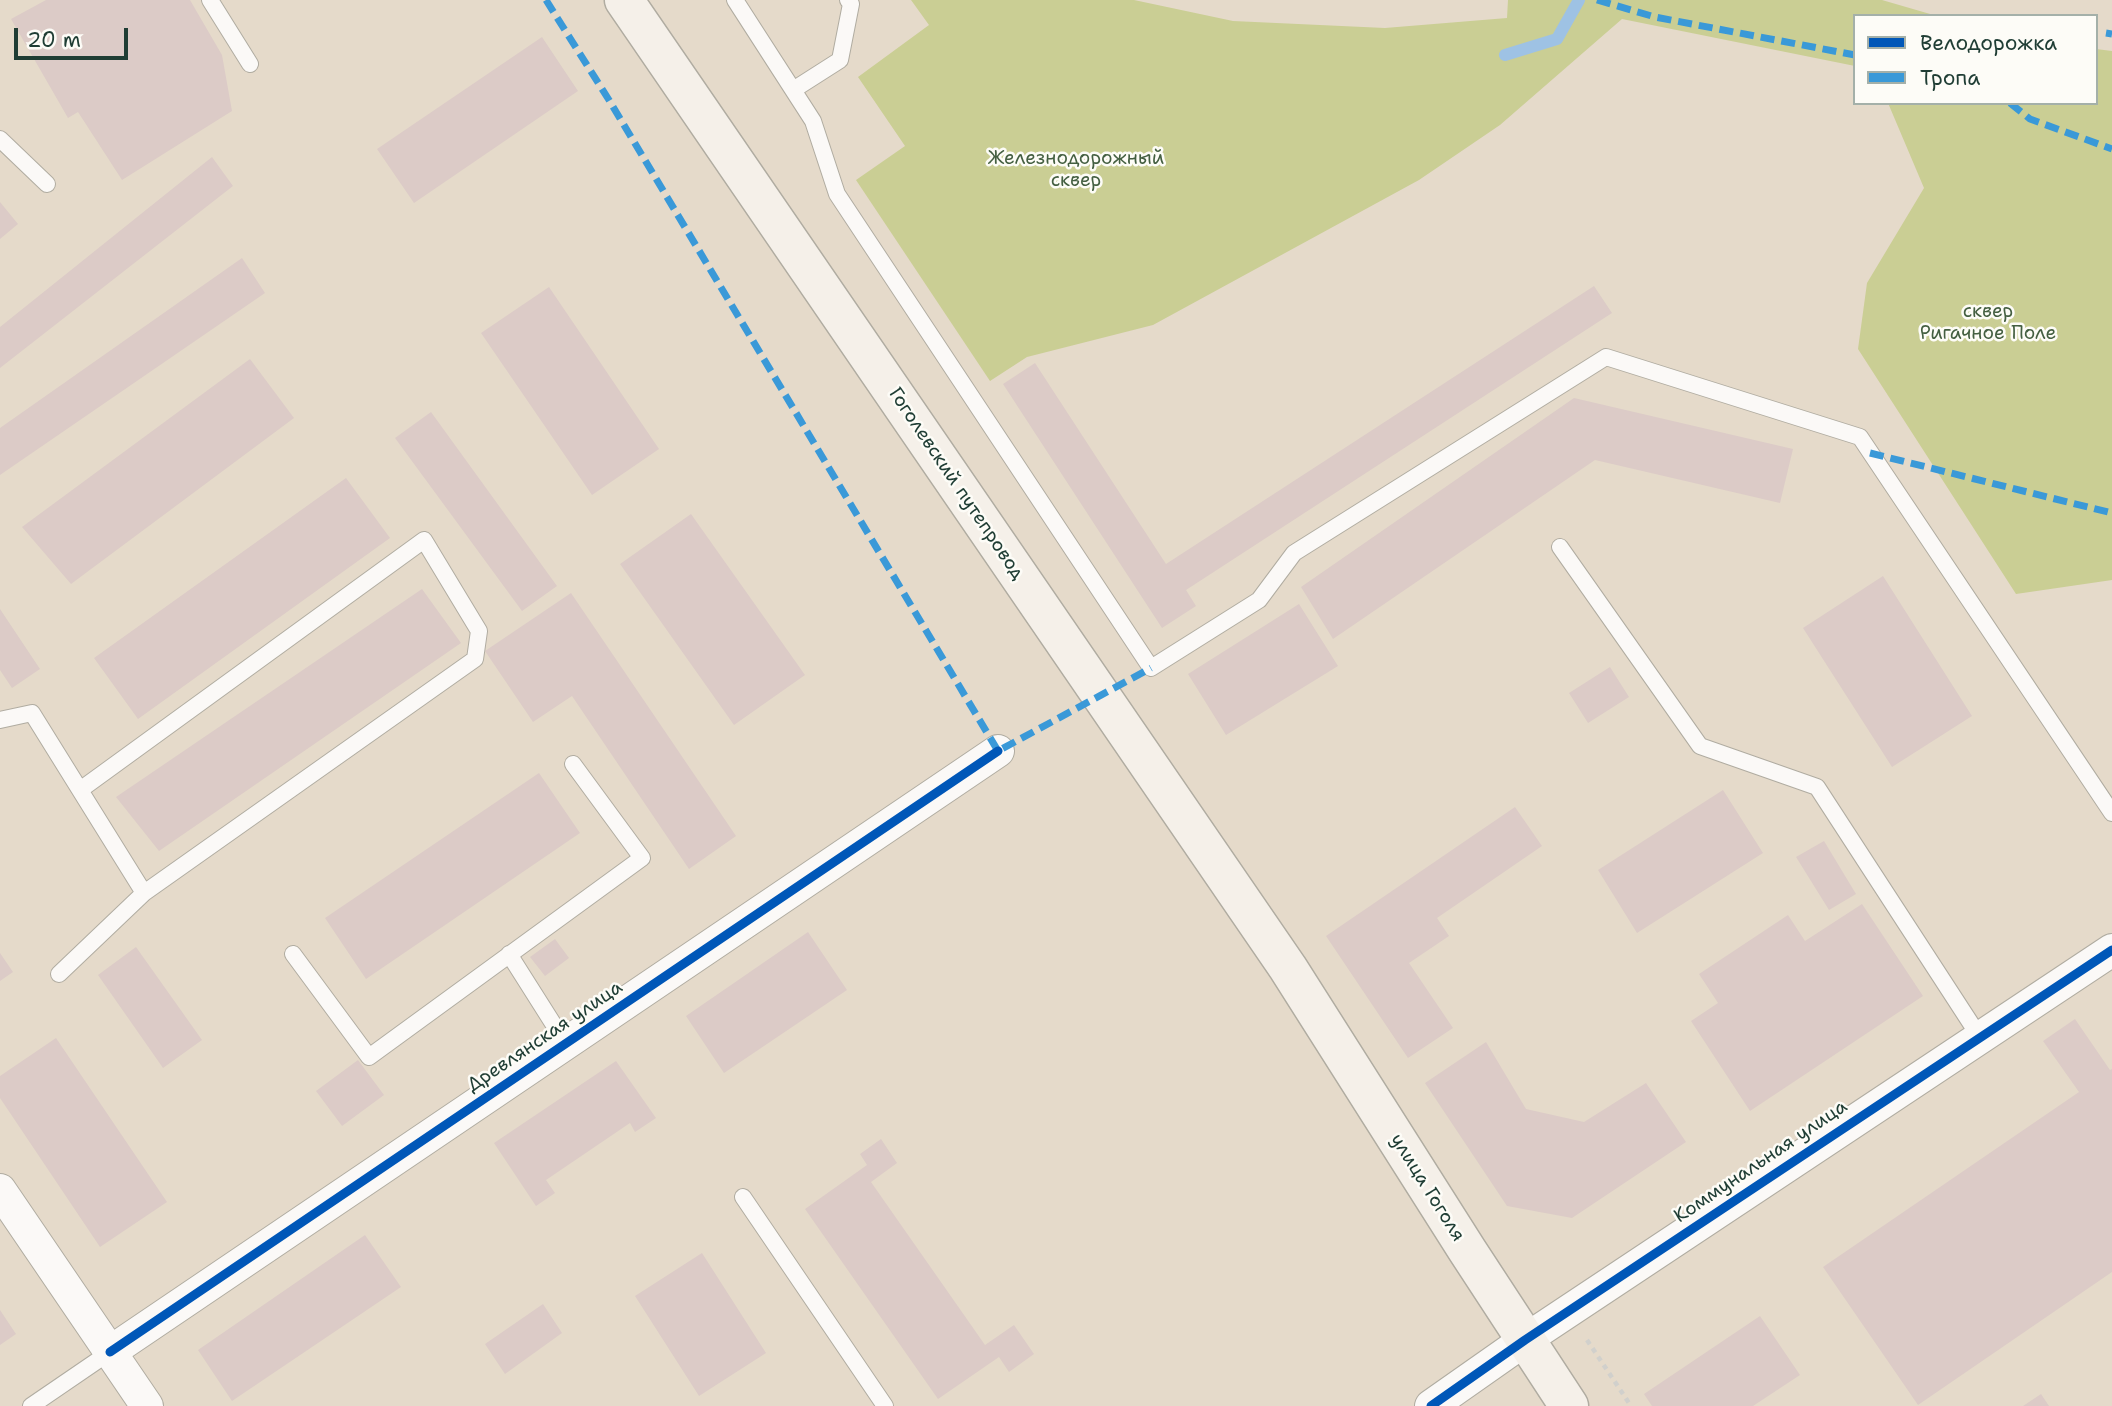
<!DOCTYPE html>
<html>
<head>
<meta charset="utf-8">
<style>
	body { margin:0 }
	#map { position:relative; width:2112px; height:1406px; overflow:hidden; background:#e5daca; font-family:"Shantell Sans",sans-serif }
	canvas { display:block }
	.legend { position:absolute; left:1853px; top:14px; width:245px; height:91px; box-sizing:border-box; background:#fdfcf7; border:2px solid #a4b0a9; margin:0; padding:9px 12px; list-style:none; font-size:21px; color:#1f3d34 }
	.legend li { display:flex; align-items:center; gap:14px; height:35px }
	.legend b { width:35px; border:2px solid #a4b0a9 }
	.scale { position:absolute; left:14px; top:28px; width:114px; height:32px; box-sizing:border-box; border:4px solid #1f3d34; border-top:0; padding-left:9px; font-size:21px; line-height:24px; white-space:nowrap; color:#1f3d34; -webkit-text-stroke:5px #fdfcf7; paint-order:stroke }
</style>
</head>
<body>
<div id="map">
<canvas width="2112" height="1406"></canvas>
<ul class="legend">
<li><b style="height:9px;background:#0057b8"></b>Велодорожка</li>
<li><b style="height:9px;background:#3a99d8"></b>Тропа</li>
</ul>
<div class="scale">20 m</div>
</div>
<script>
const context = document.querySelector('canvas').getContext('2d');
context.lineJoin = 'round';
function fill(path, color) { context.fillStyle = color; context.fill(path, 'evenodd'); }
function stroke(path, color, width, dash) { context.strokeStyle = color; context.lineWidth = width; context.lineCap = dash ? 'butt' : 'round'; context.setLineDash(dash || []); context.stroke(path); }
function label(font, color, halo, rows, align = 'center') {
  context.font = font + ' "Shantell Sans",sans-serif'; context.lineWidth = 5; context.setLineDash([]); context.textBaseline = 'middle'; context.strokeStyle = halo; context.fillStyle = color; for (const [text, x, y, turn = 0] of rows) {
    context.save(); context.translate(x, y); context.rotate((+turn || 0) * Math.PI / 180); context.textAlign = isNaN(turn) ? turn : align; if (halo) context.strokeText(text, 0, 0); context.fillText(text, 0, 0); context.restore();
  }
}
fill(new Path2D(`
	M911 0H1134L1233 21 1385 28 1507 18 1508 0H1882L1937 16H1855V66L1622 19 1500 125 1419 180 1153 325 1027 357 990 381 856 180 905 146 858 77 929 25Z
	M2096 49 2112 51V580L2016 594 1858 349 1867 283 1924 188 1888 103H2096Z`), '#cace94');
stroke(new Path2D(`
	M1505 55 1557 39 1579 0`), '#9ec2e4', 12);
fill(new Path2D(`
	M46 0H190L222 55 232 111 122 180 78 112 68 118 11 19Z
	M542 37 578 91 414 203 377 149Z
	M212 157 233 186 0 368V327Z
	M0 202 18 224 0 239Z
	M242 258 265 293 0 475V428Z
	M1594 286 1612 313 1186 590 1196 606 1162 628 1003 384 1035 363 1166 564Z
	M549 287 659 449 592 495 481 333Z
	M250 359 294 418 71 584 22 527Z
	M1574 398 1793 449 1780 503 1595 460 1333 639 1301 587Z
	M431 412 557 586 522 611 395 438Z
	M346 478 390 538 138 719 94 658Z
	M691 514 805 675 734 725 620 564Z
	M1883 576 1972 716 1892 767 1803 628Z
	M422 589 461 643 159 851 116 797Z
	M571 593 736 836 689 869 572 696 533 722 485 651Z
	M1299 604 1338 666 1226 735 1188 674Z
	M0 609 40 669 12 688 0 670Z
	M1610 667 1629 697 1588 723 1569 693Z
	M539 773 580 833 366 979 325 918Z
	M1723 790 1763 853 1637 933 1598 870Z
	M1515 807 1542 846 1437 918 1449 936 1409 963 1453 1028 1408 1058 1326 936Z
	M1824 841 1856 894 1829 910 1796 857Z
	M1862 904 1923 996 1750 1111 1691 1021 1718 1003 1699 974 1788 915 1805 941Z
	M808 932 847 990 724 1073 686 1016Z
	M555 939 569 958 545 976 530 957Z
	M136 947 202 1040 163 1068 98 975Z
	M0 953 13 972 0 981Z
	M2075 1019 2110 1070 2112 1069V1272L1918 1405 1823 1267 2079 1092 2043 1041Z
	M56 1038 167 1202 100 1247 0 1098V1076Z
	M1486 1042 1526 1109 1584 1122 1646 1083 1686 1142 1572 1218 1507 1206 1425 1083Z
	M358 1060 384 1095 342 1126 316 1091Z
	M616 1061 656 1118 635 1132 630 1123 546 1180 555 1193 536 1206 494 1143Z
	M881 1139 897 1163 871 1182 985 1345 1014 1325 1034 1354 1009 1372 999 1357 938 1399 805 1209 867 1165 860 1154Z
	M365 1235 401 1287 232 1401 198 1350Z
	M702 1253 766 1353 699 1396 635 1296Z
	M543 1304 562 1333 505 1374 485 1344Z
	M0 1310 16 1334 0 1345Z
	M1760 1316 1800 1375 1753 1406H1652L1644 1394Z
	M2041 1394 2049 1406H2023Z`), '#dccbc7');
const service = new Path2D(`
	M210 0 250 64
	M735 0 813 121 837 194 1151 668 1259 600 1294 553 1606 357 1860 437 2112 813
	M793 90 840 60 851 4 848 0
	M0 139 47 184
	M1560 547 1700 746 1817 787 1979 1036
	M0 720 32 713 144 893 59 974
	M80 790 424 540 479 631 475 659 144 893
	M293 954 369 1057 642 858 573 764
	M509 954 566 1044
	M743 1197 885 1406
	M31 1406 110 1352`);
const minor = new Path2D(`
	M0 1190 147 1406
	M110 1352 998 751
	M1431 1406 1525 1340 2112 950`);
const secondary = new Path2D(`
	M624 0 1288 968 1467 1250 1569 1406`);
stroke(service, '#b0aca1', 18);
stroke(minor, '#b0aca1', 34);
stroke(secondary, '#b0aca1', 41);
stroke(new Path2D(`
	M1587 1340 1631 1406`), '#d1d0cc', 4.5, [5, 5]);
stroke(service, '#fbf9f7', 16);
stroke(minor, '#fbf9f7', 32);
stroke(secondary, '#f5f0e9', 38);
stroke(new Path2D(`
	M546 0 609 100 998 751 1151 668
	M1597 0 1655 17 1855 55
	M2106 33 2112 34
	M2010 103 2030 119 2112 149
	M1870 453 2112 513`), '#3a99d8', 7, [14, 7]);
stroke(new Path2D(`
	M110 1352 998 751
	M1431 1406 1525 1340 2112 950`), '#0057b8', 9);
label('19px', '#445f41', '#fdfcf7', [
	["Железнодорожный",1076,159],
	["сквер",1076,181],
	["сквер",1988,312],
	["Ригачное Поле",1988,334]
]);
label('19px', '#1f3d34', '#fdfcf7', [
	["Гоголевский путепровод",956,484,56],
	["Древлянская улица",545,1037,-34],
	["Коммунальная улица",1761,1162,-34],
	["улица Гоголя",1427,1188,58]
]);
</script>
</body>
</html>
